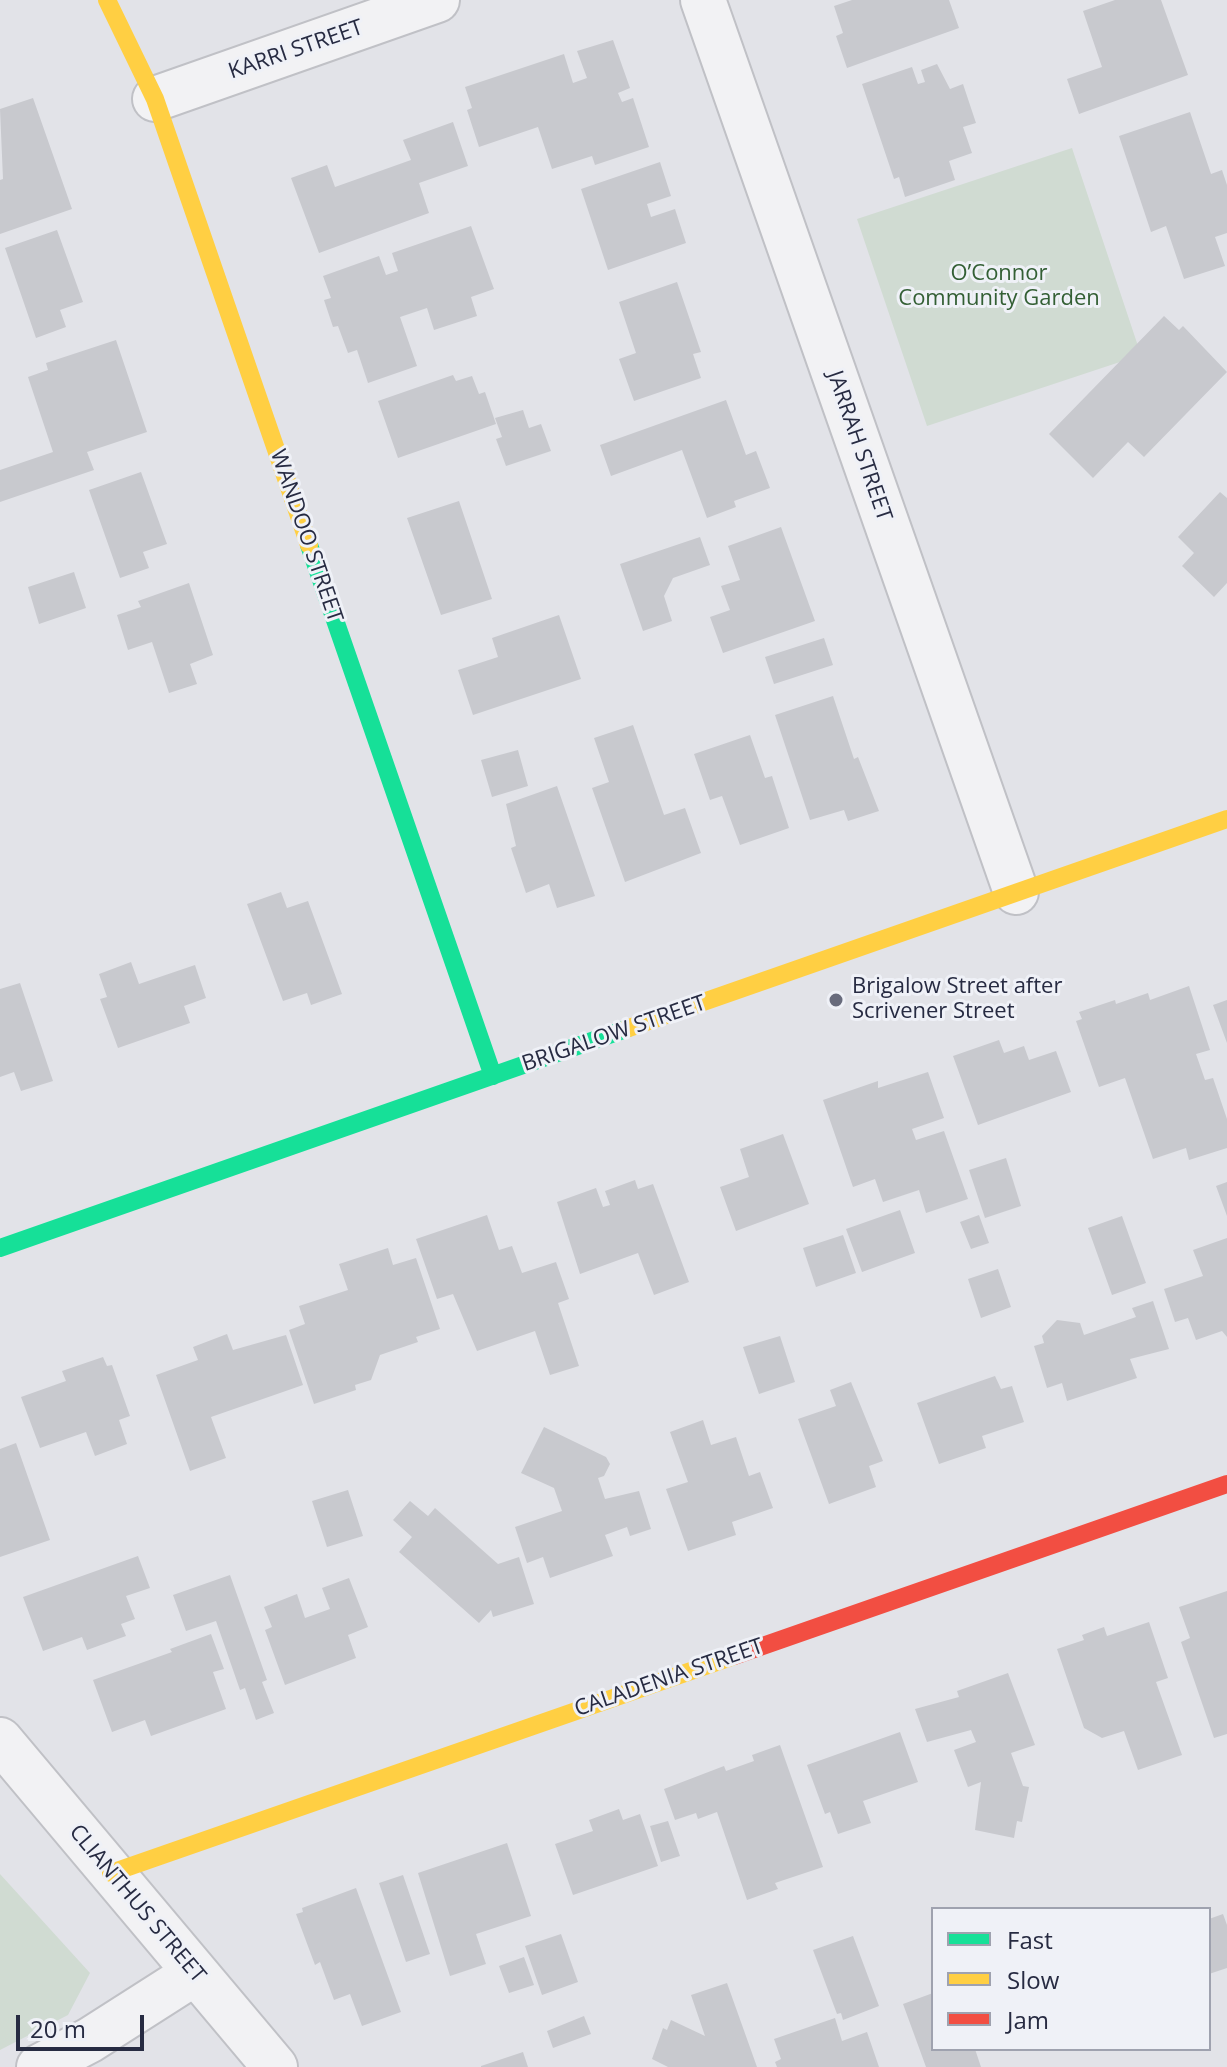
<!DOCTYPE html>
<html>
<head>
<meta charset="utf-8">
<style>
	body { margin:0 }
	#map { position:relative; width:1227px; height:2067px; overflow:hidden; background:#e2e3e8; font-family:"Open Sans",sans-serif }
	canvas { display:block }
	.legend { position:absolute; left:931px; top:1907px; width:280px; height:144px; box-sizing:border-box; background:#eff1f7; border:2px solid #9fa2af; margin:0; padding:10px 14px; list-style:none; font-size:24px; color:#272b42 }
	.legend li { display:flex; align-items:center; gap:16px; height:40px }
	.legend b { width:40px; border:2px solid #9fa2af }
	.scale { position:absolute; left:16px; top:2015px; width:128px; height:36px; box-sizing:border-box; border:4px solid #272b42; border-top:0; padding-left:10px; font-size:24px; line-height:28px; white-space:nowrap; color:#272b42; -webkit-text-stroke:6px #eff1f7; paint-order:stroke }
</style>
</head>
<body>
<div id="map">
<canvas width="1227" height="2067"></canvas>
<ul class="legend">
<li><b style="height:10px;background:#16e098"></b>Fast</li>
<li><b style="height:10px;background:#ffcf43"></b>Slow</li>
<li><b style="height:10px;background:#f24e42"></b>Jam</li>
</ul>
<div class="scale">20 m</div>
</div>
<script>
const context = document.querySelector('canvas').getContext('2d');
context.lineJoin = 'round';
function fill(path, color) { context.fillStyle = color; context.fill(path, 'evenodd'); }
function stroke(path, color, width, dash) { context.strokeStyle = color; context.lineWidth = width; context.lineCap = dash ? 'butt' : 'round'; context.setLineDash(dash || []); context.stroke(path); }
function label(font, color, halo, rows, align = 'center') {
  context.font = font + ' "Open Sans",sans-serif'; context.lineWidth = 6; context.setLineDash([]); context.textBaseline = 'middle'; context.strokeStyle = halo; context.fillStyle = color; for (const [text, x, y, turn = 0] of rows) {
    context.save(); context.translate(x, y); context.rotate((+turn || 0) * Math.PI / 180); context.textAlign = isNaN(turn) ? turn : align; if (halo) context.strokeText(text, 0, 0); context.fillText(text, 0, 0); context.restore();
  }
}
fill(new Path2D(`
	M1072 148 1141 355 927 426 857 219Z
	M0 1874 90 1973 68 2015 0 2050Z`), '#d0dbd2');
fill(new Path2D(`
	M852 0H949L959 28 847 68 836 36 843 33 834 6Z
	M1115 0H1161L1188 75 1079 114 1067 79 1102 67 1083 11Z
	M613 40 630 88 618 93 622 102 633 98 649 147 595 165 592 156 552 169 538 127 479 147 467 110 472 108 465 87 564 54 573 83 587 78 577 51Z
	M937 64 950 89 963 84 976 123 963 127 972 153 949 161 955 180 905 197 899 177 894 179 862 84 912 67 918 84 925 82 921 70Z
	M33 98 72 209 0 234V180L3 179 0 109Z
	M1190 112 1211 174 1222 170 1227 185V233L1215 237 1225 266 1184 279 1166 226 1151 232 1119 136Z
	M453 122 468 166 419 183 429 213 319 253 291 178 327 165 335 187 411 160 403 140Z
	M660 162 671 196 647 204 651 217 675 209 686 243 608 270 581 189Z
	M471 226 494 289 471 297 477 316 434 330 427 308 400 317 417 366 368 383 357 350 348 353 338 326 333 327 324 300 331 298 323 276 379 256 386 275 398 271 392 253Z
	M57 230 83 302 60 310 66 327 36 338 5 248Z
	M677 282 701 352 693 354 701 378 634 401 619 359 636 353 619 302Z
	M1164 316 1179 330 1183 326 1227 372 1144 457 1128 442 1093 478 1049 434Z
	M116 340 147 432 87 452 94 470 0 502V470L53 452 28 377 48 370 46 363Z
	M453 375 456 381 472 376 479 394 485 392 496 424 398 458 378 401Z
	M726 400 746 455 756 451 770 488 734 501 736 507 707 518 682 450 611 476 600 445Z
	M523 410 529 428 541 424 551 451 506 466 496 439 502 437 495 418Z
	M141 472 167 544 143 552 149 568 120 578 89 490Z
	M1220 492 1227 498V583L1214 597 1182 566 1194 553 1178 537Z
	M459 501 492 599 441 615 407 518Z
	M781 527 815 621 723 653 710 617 730 610 721 586 740 580 728 546Z
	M700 537 710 565 673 578 664 596 672 621 643 631 620 564Z
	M74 572 86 608 39 624 28 587Z
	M189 583 213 655 190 664 197 684 169 693 152 642 128 650 117 615 141 607 138 601Z
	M559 615 581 679 473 715 458 670 498 657 492 638Z
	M824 638 833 665 774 684 765 657Z
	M833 696 854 759 858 757 879 811 848 821 844 810 810 820 775 715Z
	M633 725 664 815 685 808 701 853 625 882 592 788 609 782 594 738Z
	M750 735 765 778 772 776 789 828 740 845 722 796 710 800 694 754Z
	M518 750 528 786 492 797 481 760Z
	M557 786 595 896 557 908 549 884 526 893 511 848 516 846 506 804Z
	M281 892 287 908 308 901 342 994 311 1005 307 993 283 1001 247 904Z
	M131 962 139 984 195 965 206 998 184 1006 190 1023 118 1048 100 999 107 997 99 974Z
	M20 983 53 1081 21 1091 14 1072 0 1077V989Z
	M1189 986 1210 1050 1196 1054 1205 1080 1213 1078 1227 1119V1148L1189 1160 1186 1148 1153 1159 1125 1078 1099 1087 1076 1021 1082 1019 1079 1012 1115 1000 1116 1004 1148 993 1150 1000Z
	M1227 1000V1043L1213 1005Z
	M999 1040 1004 1053 1024 1046 1029 1060 1056 1051 1071 1092 978 1125 953 1056Z
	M928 1072 944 1118 912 1129 916 1140 944 1131 968 1199 926 1213 919 1190 883 1202 875 1179 853 1187 823 1100 878 1081V1088Z
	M783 1134 809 1204 736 1231 720 1187 749 1177 740 1149Z
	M1006 1158 1021 1206 985 1218 969 1170Z
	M635 1180 638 1189 653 1184 689 1282 654 1295 638 1253 580 1274 557 1202 596 1188 603 1207 610 1205 605 1191Z
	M1227 1182V1216L1216 1186Z
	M900 1210 915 1253 862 1272 846 1229Z
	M487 1215 499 1250 512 1246 522 1273 556 1262 569 1299 558 1303 579 1366 550 1375 535 1331 477 1351 453 1294 437 1299 416 1239Z
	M979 1215 989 1243 971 1249 960 1222Z
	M1122 1216 1146 1283 1112 1295 1088 1228Z
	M843 1235 856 1273 816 1287 803 1248Z
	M1227 1238V1337L1222 1331 1196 1340 1188 1318 1175 1322 1164 1289 1203 1276 1193 1250Z
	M388 1248 393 1265 416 1258 440 1329 416 1337 418 1342 380 1355 371 1380 355 1385 356 1390 314 1404 289 1330 305 1324 299 1306 348 1290 339 1264Z
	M998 1269 1011 1307 981 1318 968 1279Z
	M1153 1301 1169 1349 1130 1359 1137 1378 1067 1401 1062 1383 1047 1388 1034 1346 1044 1343 1042 1336 1057 1320 1080 1323 1084 1335 1136 1317 1132 1308Z
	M227 1334 233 1350 286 1335 303 1385 211 1417 226 1458 190 1471 156 1375 198 1360 193 1347Z
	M780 1336 795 1382 759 1394 743 1347Z
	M103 1357 107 1366 112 1365 130 1416 119 1420 127 1444 95 1456 86 1432 40 1448 21 1397 66 1381 62 1371Z
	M995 1376 1001 1389 1012 1386 1024 1422 982 1436 986 1448 939 1464 917 1403Z
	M851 1382 883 1461 869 1466 876 1487 829 1504 798 1419 836 1406 830 1390Z
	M703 1420 711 1445 736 1437 749 1476 760 1472 773 1508 732 1522 736 1535 688 1551 666 1489 688 1482 670 1432Z
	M544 1427 606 1457 610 1464 604 1476 598 1478 605 1499 639 1491 651 1529 630 1536 627 1527 605 1535 613 1556 550 1578 543 1557 527 1563 515 1527 562 1511 554 1488 521 1473Z
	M16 1443 50 1540 0 1557V1449Z
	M348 1490 363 1536 327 1547 312 1501Z
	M410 1501 428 1516 435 1508 498 1564 519 1557 534 1604 493 1617 491 1610 479 1623 399 1552 412 1537 393 1520Z
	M138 1556 150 1588 126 1596 135 1619 121 1624 126 1636 87 1650 82 1637 43 1651 23 1597Z
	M230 1575 267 1680 262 1682 274 1713 256 1720 245 1688 240 1690 216 1621 186 1631 173 1595Z
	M349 1578 368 1627 348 1635 356 1658 285 1685 265 1630 272 1627 264 1607 297 1594 305 1618 330 1609 322 1588Z
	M1227 1591V1734L1214 1738 1181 1642 1190 1638 1179 1607Z
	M1149 1622 1168 1678 1156 1682 1182 1755 1138 1770 1124 1731 1102 1738 1084 1728 1057 1649 1084 1640 1082 1635 1104 1627 1107 1636Z
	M211 1634 224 1669 213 1672 226 1709 151 1736 145 1720 112 1732 93 1680 172 1652 170 1649Z
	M1008 1673 1035 1745 1011 1753 1023 1786 1029 1787 1022 1822 1017 1821 1014 1838 975 1830 981 1782 968 1787 954 1750 976 1742 971 1730 927 1742 915 1709 959 1697 957 1691Z
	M900 1732 918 1782 863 1801 871 1823 838 1834 830 1812 825 1814 807 1765Z
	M780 1745 823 1867 775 1883 778 1889 747 1900 717 1812 698 1819 696 1813 675 1820 664 1789 724 1766 726 1771 754 1761 752 1755Z
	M619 1809 623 1820 640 1814 658 1866 573 1895 555 1844 593 1831 589 1820Z
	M668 1821 680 1856 661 1862 650 1826Z
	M507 1843 531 1916 476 1934 486 1964 450 1976 418 1873Z
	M403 1875 430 1954 406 1962 379 1883Z
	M356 1888 401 2012 362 2026 350 1994 334 2000 320 1962 315 1965 296 1914 303 1912 302 1908Z
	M1223 1914 1227 1925V1968L1209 1974V1919Z
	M561 1934 578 1982 542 1995 525 1946Z
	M853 1936 879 2006 843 2020 841 2013 837 2014 813 1950Z
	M524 1957 534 1985 509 1993 499 1966Z
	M727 1983 757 2067H668L652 2059 663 2028 667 2030 671 2020 705 2036 691 1995Z
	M933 1993V2049H975L981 2067H926L903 2004Z
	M584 2016 591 2034 553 2048 547 2031Z
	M835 2018 842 2041 867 2032 879 2067H777L775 2062 781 2059 774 2039Z
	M523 2052 528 2067H481V2066Z`), '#c8c9ce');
const street = new Path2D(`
	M703 0 1016 892
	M155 99 437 0
	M0 1740 275 2067
	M39 2067 90 2040 195 1973`);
stroke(street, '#c0c1c6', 48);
stroke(street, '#f2f2f4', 44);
stroke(new Path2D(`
	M309 545 493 1076
	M0 1248 626 1029`), '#16e098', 18);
stroke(new Path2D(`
	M107 0 155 99 309 545
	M626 1029 1227 819
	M111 1873 734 1656`), '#ffcf43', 18);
stroke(new Path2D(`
	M734 1656 1227 1484`), '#f24e42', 18);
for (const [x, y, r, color] of [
	[836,1000,8,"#686b7c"]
]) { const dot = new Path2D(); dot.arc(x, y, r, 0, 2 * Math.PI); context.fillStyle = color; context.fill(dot); stroke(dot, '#eff1f7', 3); }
label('22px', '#272b42', '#eff1f7', [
	["KARRI STREET",296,50,-19],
	["JARRAH STREET",859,446,71],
	["WANDOO STREET",306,536,71],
	["BRIGALOW STREET",614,1034,-19],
	["CALADENIA STREET",669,1678,-19],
	["CLIANTHUS STREET",137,1904,50]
]);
label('22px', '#335f34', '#eff1f7', [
	["O’Connor",999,274],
	["Community Garden",999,299]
]);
label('22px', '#272b42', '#eff1f7', [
	["Brigalow Street after",852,987],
	["Scrivener Street",852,1012]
], 'left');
</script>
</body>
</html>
